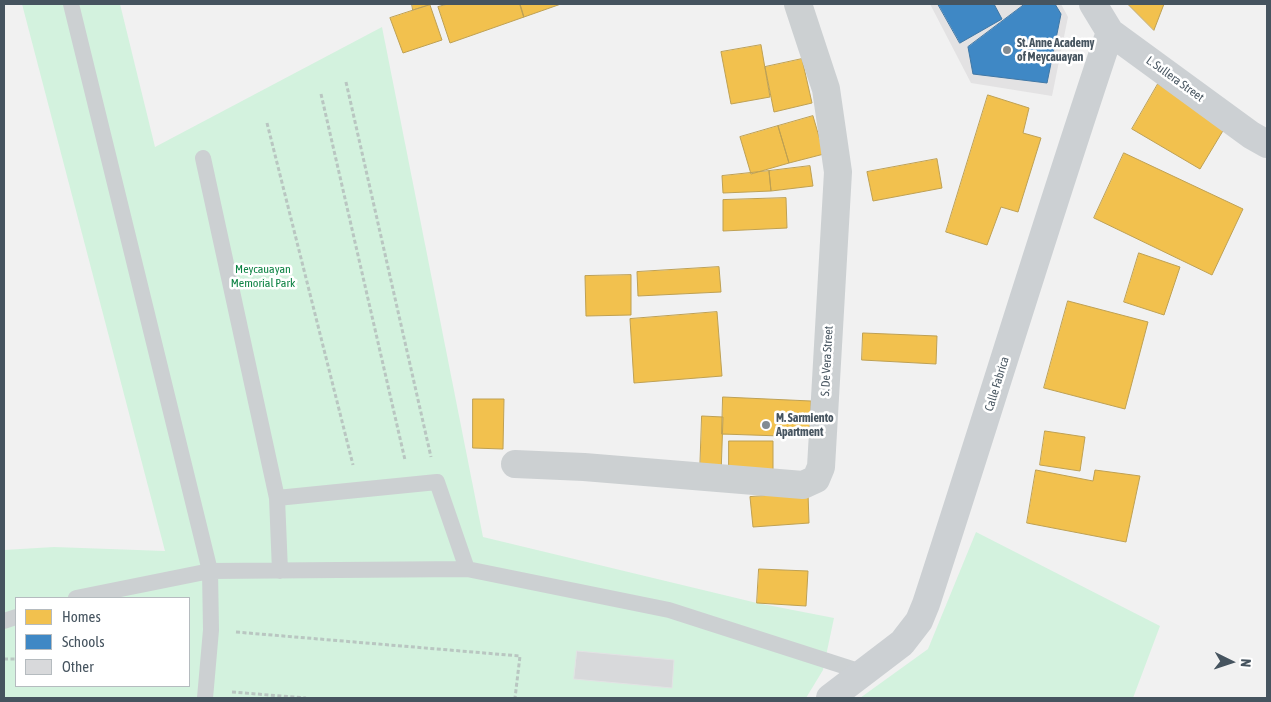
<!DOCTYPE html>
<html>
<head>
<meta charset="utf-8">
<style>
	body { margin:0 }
	#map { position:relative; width:1271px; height:702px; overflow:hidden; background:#f1f1f1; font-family:"Asap Condensed",sans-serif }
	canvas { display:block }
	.frame { position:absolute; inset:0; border:5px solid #46545f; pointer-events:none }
	.legend { position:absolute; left:15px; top:597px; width:175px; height:90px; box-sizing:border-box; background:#fff; border:1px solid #b5bbbf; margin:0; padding:6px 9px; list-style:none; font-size:15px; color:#46545f }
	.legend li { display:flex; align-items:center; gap:10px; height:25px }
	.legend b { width:25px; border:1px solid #b5bbbf }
	.north { position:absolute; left:1206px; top:637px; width:50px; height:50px; -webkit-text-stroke:4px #fff; paint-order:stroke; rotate:94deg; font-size:14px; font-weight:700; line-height:20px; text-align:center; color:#46545f }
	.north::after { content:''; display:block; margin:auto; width:18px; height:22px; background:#46545f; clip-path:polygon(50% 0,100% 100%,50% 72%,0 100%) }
</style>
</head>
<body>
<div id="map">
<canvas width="1271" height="702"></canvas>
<div class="frame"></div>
<ul class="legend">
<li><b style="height:14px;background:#f2c14e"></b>Homes</li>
<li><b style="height:14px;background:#3f88c5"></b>Schools</li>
<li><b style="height:14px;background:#d8d9db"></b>Other</li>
</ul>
<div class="north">N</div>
</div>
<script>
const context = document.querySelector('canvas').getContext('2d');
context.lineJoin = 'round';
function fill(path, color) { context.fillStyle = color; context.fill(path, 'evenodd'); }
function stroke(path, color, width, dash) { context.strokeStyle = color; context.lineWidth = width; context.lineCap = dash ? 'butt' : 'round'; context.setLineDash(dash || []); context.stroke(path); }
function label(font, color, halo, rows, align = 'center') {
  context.font = font + ' "Asap Condensed",sans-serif'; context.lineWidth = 5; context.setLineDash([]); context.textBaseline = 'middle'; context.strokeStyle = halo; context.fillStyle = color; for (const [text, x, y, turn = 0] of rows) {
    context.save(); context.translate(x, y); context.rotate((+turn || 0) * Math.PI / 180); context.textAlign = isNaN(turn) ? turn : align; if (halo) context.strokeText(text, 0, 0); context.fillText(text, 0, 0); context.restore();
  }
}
fill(new Path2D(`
	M930 4H1061L1068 17 1052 96 971 83Z`), '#e3e2e3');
fill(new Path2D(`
	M22 4H120L155 147 382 27 483 537 757 603 834 618 823 670 806 698H4V550L54 547 165 551ZM16 598H189V686H16Z
	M976 532 1160 626 1133 698H860L928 649Z`), '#d3f2de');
const homes = new Path2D(`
	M412 4H432L413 10Z
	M448 4H520L524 17 450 43 438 7Z
	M520 4H561L524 17Z
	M1128 4H1164L1154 30Z
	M430 5 442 40 403 53 390 18Z
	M761 45 770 97 731 104 721 52Z
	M802 59 812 103 774 112 765 67Z
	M1158 84 1227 124 1200 169 1132 129Z
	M988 95 1029 108 1023 133 1041 138 1018 212 1001 207 987 245 946 232Z
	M813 116 824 154 789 163 778 126Z
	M778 126 789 163 751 174 740 137Z
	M1124 153 1243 209 1212 275 1094 218Z
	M937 159 942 188 873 201 867 172Z
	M810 166 813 186 771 191 769 171Z
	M769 171 771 191 723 193 722 176Z
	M786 198 787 228 723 231V200Z
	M1139 253 1180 267 1164 315 1124 302Z
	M719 267 721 292 638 296 637 272Z
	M631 275V315L586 316 585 276Z
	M1068 301 1148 322 1125 409 1044 388Z
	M717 312 722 376 634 383 630 319Z
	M863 333 937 336 936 364 862 360Z
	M723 397 811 401 810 437 722 434Z
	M473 399H504L503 449 473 448Z
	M702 416 723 417 721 475 700 474Z
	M1045 431 1085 437 1080 471 1040 465Z
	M729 441H773V472H729Z
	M1036 470 1093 481 1095 470 1140 476 1126 542 1027 523Z
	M808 493 809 523 753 527 750 497Z
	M759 569 808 571 806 606 757 603Z`);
fill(homes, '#f2c14e');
stroke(homes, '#bea053', 1);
const schools = new Path2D(`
	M938 4H994L1002 19 960 43Z
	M1025 4H1055L1061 14 1047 83 973 74 968 47Z`);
fill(schools, '#3f88c5');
stroke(schools, '#4178a6', 1);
const building = new Path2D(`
	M577 651 674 660 672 688 574 679Z`);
fill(building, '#d8d9db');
stroke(building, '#e2e3e4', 1);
stroke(new Path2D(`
	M346 82 431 457
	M321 94 405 460
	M267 123 353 465
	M236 632 520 656 515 698
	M4 659H16
	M232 692 306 698`), '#b9c6c1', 3, [4, 2.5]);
stroke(new Path2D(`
	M71 4 210 571 211 630 205 698
	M203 158 277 498 280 571
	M277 498 437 482 467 569
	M76 598 210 571 467 569 669 610 865 673
	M4 621 16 617`), '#ccd0d2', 16);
stroke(new Path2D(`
	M515 464 584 467 803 485 816 479 821 467 838 172 826 89 798 4`), '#ccd0d2', 28);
stroke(new Path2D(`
	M1093 4 1110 32 1251 135 1267 144
	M830 698 902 643 919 621 926 604C988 414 1046 222 1110 32`), '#ccd0d3', 28);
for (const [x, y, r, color] of [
	[1007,50,5,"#828b92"],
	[766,425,5,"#828b92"]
]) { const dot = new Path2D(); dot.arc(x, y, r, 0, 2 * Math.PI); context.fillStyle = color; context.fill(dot); stroke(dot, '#fff', 2); }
label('bold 12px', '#46545f', '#fff', [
	["St. Anne Academy",1017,43],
	["of Meycauayan",1017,57],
	["M. Sarmiento",776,418],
	["Apartment",776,432]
], 'left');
label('12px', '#46545f', '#fff', [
	["L. Sullera Street",1175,79,36],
	["S. De Vera Street",827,361,-87],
	["Calle Fabrica",997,384,-73]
]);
label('12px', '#0e8344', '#fff', [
	["Meycauayan",263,269],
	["Memorial Park",263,283]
]);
</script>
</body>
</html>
